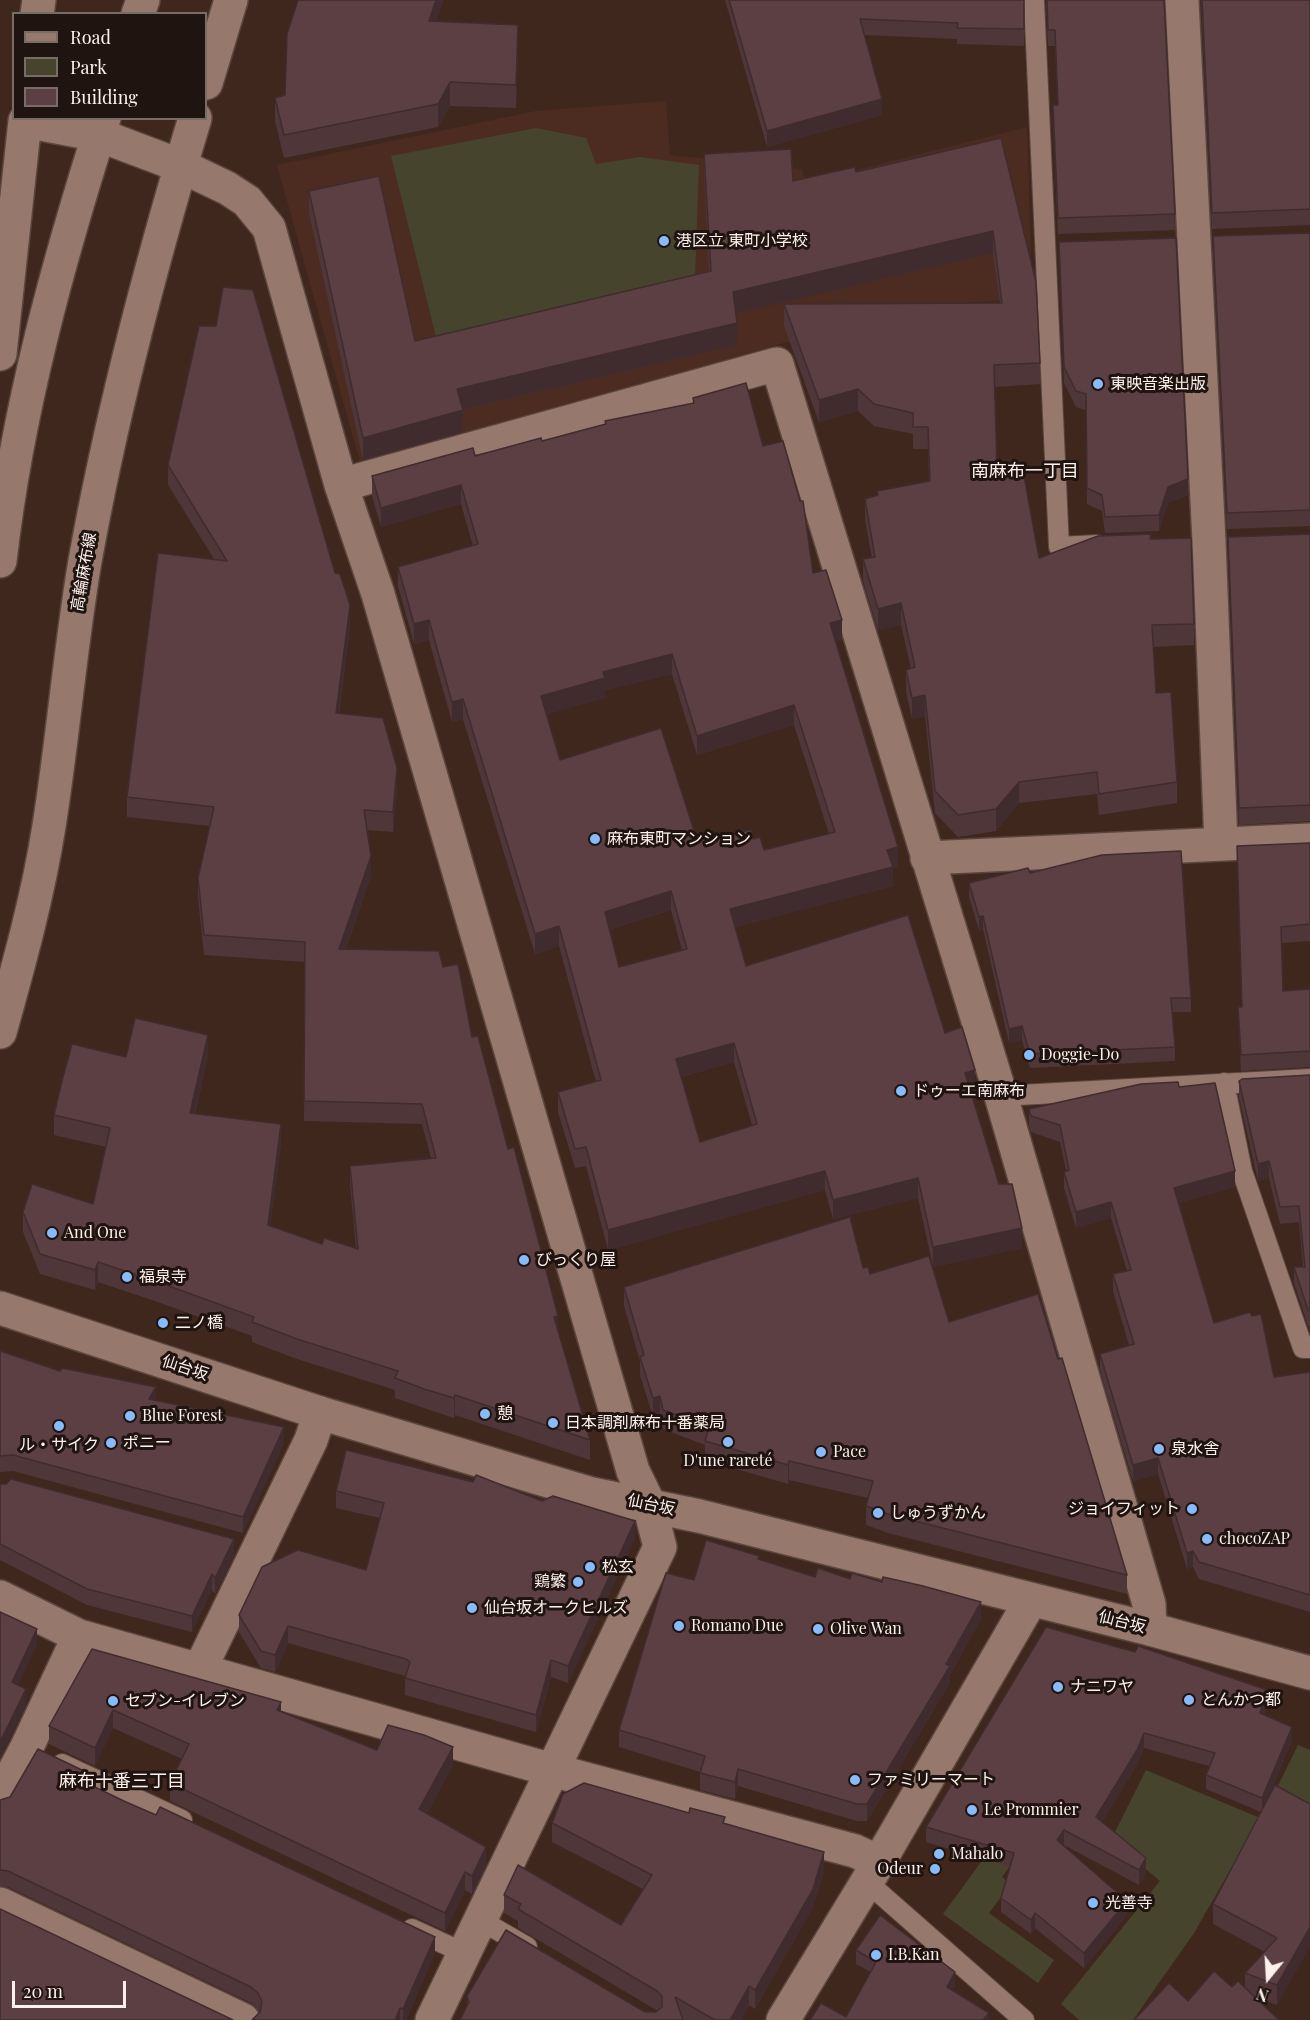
<!DOCTYPE html>
<html>
<head>
<meta charset="utf-8">
<style>
	body { margin:0 }
	#map { position:relative; width:1310px; height:2020px; overflow:hidden; background:#40271e; font-family:"Playfair Display",serif }
	canvas { display:block }
	.legend { position:absolute; left:12px; top:12px; width:195px; height:108px; box-sizing:border-box; background:#1f140f; border:2px solid #786c67; margin:0; padding:8px 10px; list-style:none; font-size:18px; color:#fef0eb }
	.legend li { display:flex; align-items:center; gap:12px; height:30px }
	.legend b { width:30px; border:2px solid #786c67 }
	.north { position:absolute; left:1238px; top:1948px; width:60px; height:60px; -webkit-text-stroke:4px #1f140f; paint-order:stroke; rotate:198deg; font-size:16px; font-weight:700; line-height:24px; text-align:center; color:#fef0eb }
	.north::after { content:''; display:block; margin:auto; width:21px; height:27px; background:#fef0eb; clip-path:polygon(50% 0,100% 100%,50% 72%,0 100%) }
	.scale { position:absolute; left:12px; top:1981px; width:114px; height:27px; box-sizing:border-box; border:3px solid #fef0eb; border-top:0; padding-left:8px; font-size:18px; line-height:21px; white-space:nowrap; color:#fef0eb; -webkit-text-stroke:4px #1f140f; paint-order:stroke }
</style>
</head>
<body>
<div id="map">
<canvas width="1310" height="2020"></canvas>
<ul class="legend">
<li><b style="height:8px;background:#96786d"></b>Road</li>
<li><b style="height:16px;background:#47442d"></b>Park</li>
<li><b style="height:16px;background:#5c3f42"></b>Building</li>
</ul>
<div class="north">N</div>
<div class="scale">20 m</div>
</div>
<script>
const context = document.querySelector('canvas').getContext('2d');
context.lineJoin = 'round';
function fill(path, color) { context.fillStyle = color; context.fill(path, 'evenodd'); }
function stroke(path, color, width, dash) { context.strokeStyle = color; context.lineWidth = width; context.lineCap = dash ? 'butt' : 'round'; context.setLineDash(dash || []); context.stroke(path); }
function label(font, color, halo, rows, align = 'center') {
  context.font = font + ' "Playfair Display","Noto Sans JP",serif'; context.lineWidth = 6; context.setLineDash([]); context.textBaseline = 'middle'; context.strokeStyle = halo; context.fillStyle = color; for (const [text, x, y, turn = 0] of rows) {
    context.save(); context.translate(x, y); context.rotate((+turn || 0) * Math.PI / 180); context.textAlign = isNaN(turn) ? turn : align; if (halo) context.strokeText(text, 0, 0); context.fillText(text, 0, 0); context.restore();
  }
}
fill(new Path2D(`
	M666 101 670 155 802 169 806 183 1027 127 1032 299 899 306 845 325 445 442 360 462 277 165 536 111Z`), '#4c2c20');
fill(new Path2D(`
	M536 128 586 138 596 164 640 157 699 165 695 279 437 341 391 156Z
	M1298 1745 1310 1750V1819L1270 1802Z
	M1146 1770 1260 1818 1194 1933 1133 2020H1079L1061 2004 1160 1881 1111 1840Z
	M1027 1799 1035 1832 1002 1877 1011 1884 989 1913 1054 1960 1038 1983 943 1914Z`), '#47442d');
const service = new Path2D(`
	M1034 0 1059 547 1097 545
	M1224 1083 1242 1171 1303 1348H1310
	M1001 1096 1310 1079
	M62 1764 182 1820
	M867 1882 1024 2020
	M480 1920 527 1947
	M412 1929 464 1953`);
const minor = new Path2D(`
	M1182 0 1209 541 1221 844
	M37 14 39 0
	M0 354 25 121 99 135 181 166 227 188 247 201 269 228 341 485 378 594 633 1471 649 1504 660 1547 432 2020
	M341 485 777 364 1001 1096 1149 1604 1150 1629
	M927 858 1310 840
	M0 1597 79 1636 552 1770 855 1851 879 1862
	M200 1669 311 1440 320 1413
	M0 1798 27 1747 79 1636
	M0 1904 243 2020
	M783 2020 879 1862 1031 1600`);
const tertiary = new Path2D(`
	M0 1308 320 1413 592 1494 699 1516 1150 1629 1310 1673`);
const secondary = new Path2D(`
	M138 14 143 0
	M206 83 231 0
	M0 561C17 411 58 262 104 118
	M0 1032C19 964 38 896 49 826 63 738 70 649 85 561 112 411 151 264 195 118`);
stroke(service, '#5a463e', 22);
stroke(minor, '#5a463e', 36);
stroke(tertiary, '#5a463e', 36);
stroke(secondary, '#5a463e', 36);
stroke(service, '#96786d', 20);
stroke(minor, '#96786d', 33);
stroke(tertiary, '#96786d', 33);
stroke(secondary, '#96786d', 33);
fill(new Path2D(`
	M725 0H1024V46L957 44V39L864 35 882 115 767 147Z
	M1046 0H1164L1175 230 1058 234 1053 122V105H1058L1055 46H1048Z
	M1201 0H1310V225L1212 229Z
	M437 21 518 48 516 108 450 106 438 127 284 158 275 121V98L285 95Z
	M1001 138 1040 363V384L995 387 997 470 1039 558 1151 539 1194 624V645L1153 647 1156 693 1177 782V803L1099 815 1097 794 1019 803 996 831 958 837 935 813 925 716 912 719 906 692V670L911 669 901 625 878 630 863 581V559L872 558 865 520V499L929 481 928 449H913V434L874 426 858 411 819 422 784 326V304L1000 303 993 253 736 313 737 345 462 410 463 432 363 460 309 213V191L415 341 709 271 704 175V154L793 181 856 172Z
	M1310 233V526L1227 529 1213 253V236Z
	M1059 242 1188 495 1168 503 1159 531 1105 533 1102 511 1087 504 1086 410 1076 407 1064 383Z
	M693 398 763 446 813 573 842 639 835 641 898 866 893 868V886L735 927 746 966 945 1033 975 1089 971 1091 999 1184 1022 1248 933 1267 918 1198 833 1219 825 1190 608 1250 586 1166 575 1168 558 1112V1092L596 1082 559 946 535 954 463 719 452 722 429 640 414 644 398 586V567L473 546 461 504 381 527 372 496V476L542 441 605 424V421L693 403ZM672 674 697 755 794 725 829 834 764 850 753 839 697 840 560 760 546 714 605 698V690ZM671 910 682 950 619 967 609 930ZM734 1062 752 1125 700 1142 681 1077Z
	M168 465 350 625 339 714 397 787 393 832 367 830 371 876 346 949 443 967 472 1037 590 1440V1460L455 1415 454 1418 424 1408 395 1398V1390L297 1359 252 1342V1336L155 1301 98 1282 95 1290 40 1274 23 1232V1212L93 1204 106 1147 54 1135V1115L126 1057 208 1055 195 1114 281 1144 270 1226 322 1244 356 1248 350 1185V1166L431 1158 422 1124 304 1121 305 962 204 955 198 898V878L210 826 127 817V797L214 559 168 485Z
	M1310 534V821L1239 825 1228 537Z
	M1310 843V941L1282 943 1283 991 1310 989V1067L1241 1071 1238 1007H1242L1237 846Z
	M1030 873 1191 998V1012H1172L1175 1047V1061L1030 1068 1022 1040 1009 1043 983 929 979 930 969 897V883Z
	M1310 1075V1326H1308L1294 1283V1267H1303L1299 1222 1280 1224 1269 1178 1258 1181 1239 1097V1081Z
	M1179 1087 1235 1187 1178 1203 1214 1323 1274 1377 1310 1372V1612L1199 1579 1193 1567 1187 1569 1158 1474 1133 1481 1100 1370V1354L1129 1345 1113 1291V1274L1127 1271 1111 1218 1076 1228 1064 1188V1172L1066 1171 1060 1142 1031 1132 1029 1125V1109Z
	M863 1268 870 1274 949 1322 1127 1575V1594L888 1533 866 1525V1506L868 1498 789 1480 788 1484 705 1460V1445L663 1429 660 1415 653 1417 640 1375V1361L624 1306V1287Z
	M0 1351 60 1371 156 1400 284 1443 243 1533 13 1471 0 1472Z
	M0 1484 234 1555 215 1594 212 1590 192 1632 87 1605 0 1560Z
	M336 1491 635 1538 568 1683 551 1677 536 1732 405 1695V1676L288 1643 275 1672 261 1668 239 1632V1615L366 1570 380 1518 336 1508Z
	M759 1560 815 1577 981 1619 950 1675V1683L867 1821H857L738 1786 735 1799 700 1790V1772L619 1747V1730L694 1580Z
	M1046 1627 1267 1705 1264 1715 1292 1741 1264 1806 1310 1804 1277 2005 1255 1997 1188 2001 1232 1987 1245 1988V1973L1265 1952 1213 1924V1904L1261 1812 1206 1789V1775L1209 1766 1144 1748 1137 1765 1102 1822 1146 1873 1139 1885 1064 1845 1127 1915 1084 1968 1035 1928 1031 1934 1001 1912V1898L1010 1867 926 1842V1827Z
	M92 1649 281 1712 377 1750 453 1765 427 1813 486 1865 472 1894 465 1890 445 1931 170 1801V1783L182 1759 113 1728 95 1766 49 1744V1726Z
	M84 1782 435 1953 406 2020H252L259 2013 258 2009 251 2003 8 1887 0 1886V1800Z
	M552 1823 725 1824 824 1871 813 1907 755 2009 749 2005 741 2020H460L467 2006V1996L645 2012H656L658 2011 518 1928V1921L504 1913V1895L621 1925 643 1889 552 1842Z
	M856 1950 955 1986 952 1990 989 2020 846 2017 871 1972 856 1964Z`), '#4f3639');
fill(new Path2D(`
	M436 0H444L429 44V21Z
	M518 25V48L516 108V85Z
	M450 82V106L438 127V104Z
	M882 99V115L767 147V131Z
	M993 231V253L733 314V292Z
	M737 323V345L457 411V389Z
	M858 389V411L819 422V400Z
	M463 410V432L363 460V438Z
	M1188 479V495L1168 503 1159 531V515L1168 487Z
	M461 485V504L381 527V508Z
	M901 603V625L878 630V609Z
	M350 605V625L336 733V713Z
	M429 620V640L414 644V624Z
	M842 620V639L830 642V623Z
	M672 654V674L605 690V698L541 716V696L603 672Z
	M925 695V716L912 719V698Z
	M463 699V719L452 722V702Z
	M794 705V725L697 755V736Z
	M397 768V787L393 832V812Z
	M1019 782V803L996 831V809Z
	M898 847V866L893 868V886L730 929V909L887 850Z
	M371 856V876L339 969V949Z
	M671 891V910L605 931V912Z
	M983 916V929L979 930V917Z
	M559 926V946L535 954V934Z
	M1022 1026V1040L1009 1043V1029Z
	M208 1035V1055L190 1133V1113Z
	M734 1043V1062L676 1078V1059Z
	M975 1070V1089L965 1093V1073Z
	M281 1124V1144L268 1245V1225Z
	M1269 1161V1178L1258 1181V1164Z
	M825 1171V1190L608 1250V1230Z
	M1235 1171V1187L1174 1204V1188Z
	M918 1178V1198L833 1219V1200Z
	M1111 1202V1218L1076 1228V1212Z
	M1022 1228V1248L933 1267V1247Z
	M98 1262V1282L95 1290V1270Z
	M558 1316V1336L554 1317Z
	M156 1387V1403L149 1399Z
	M455 1395V1415L454 1418V1398Z
	M660 1396V1415L653 1417V1398Z
	M284 1427V1443L243 1533V1517Z
	M1158 1458V1474L1133 1481V1465Z
	M789 1461V1480L788 1484V1465Z
	M635 1521V1538L568 1683V1666Z
	M234 1539V1555L215 1594V1578Z
	M1193 1551V1567L1187 1569V1553Z
	M212 1574V1590L192 1632V1616Z
	M981 1602V1619L950 1675V1683L867 1821V1804Z
	M288 1626V1643L275 1672V1655Z
	M37 1629V1645L12 1698V1682Z
	M551 1660V1677L536 1732V1715Z
	M26 1689V1705L0 1758V1742Z
	M1267 1690V1705L1260 1728V1713Z
	M281 1702V1720L277 1710Z
	M113 1710V1728L95 1766V1748Z
	M1292 1727V1741L1262 1813V1798Z
	M1144 1733V1748L1137 1765 1096 1832V1817Z
	M453 1747V1765L419 1827V1809Z
	M738 1769V1786L735 1799V1782Z
	M84 1771V1787L80 1780Z
	M1064 1830V1845L1057 1840Z
	M486 1847V1865L472 1894V1876Z
	M824 1852V1871L813 1907 755 2009V1990Z
	M1146 1858V1873L1139 1885V1870Z
	M465 1872V1890L445 1931V1913Z
	M1127 1901V1915L1084 1968V1953Z
	M1035 1913V1928L1031 1934V1920Z
	M1310 1927V1947L1277 2005V1985Z
	M435 1937V1953L406 2020H403V2009Z
	M955 1972V1986L947 2000V1987Z
	M749 1986V2005L741 2020H730Z
	M400 2008V2020H395Z
	M989 2013V2020H983Z`), '#402c2e');
const building = new Path2D(`
	M298 0H436L429 21 518 25 516 85 450 82 438 104 284 135 275 98 285 95 287 34Z
	M729 0H1024V29L957 28 958 23 860 19 882 99 767 131Z
	M1047 0H1164L1175 214 1058 218 1053 105H1058L1055 30H1048Z
	M1202 0H1310V209L1212 213Z
	M1001 138 1036 282 1040 363 994 365 997 470 1022 465 1039 558 1098 536 1151 534 1150 539 1191 538 1194 624 1152 625 1156 693 1171 692 1177 782 1099 794 1097 772 1019 782 996 809 958 815 935 791 925 695 912 698 906 670 915 667 901 603 878 609 863 559 875 557 865 499 878 495 877 491 930 481 928 427H913V413L874 404 858 389 819 400 784 304 1002 303 993 231 733 292 737 323 457 389 463 410 363 438 309 191 379 176 415 341 711 271 704 154 791 149 793 181 855 167 856 172Z
	M1310 233V510L1227 513 1213 236Z
	M1176 238 1188 479 1168 487 1159 515 1105 517 1102 495 1087 488 1086 394 1076 391 1064 367 1059 242Z
	M223 287 253 290 335 573 340 574 350 605 336 713 383 718 397 768 393 812 364 810 371 856 339 949 439 951 443 967 458 964 472 1037 478 1036 508 1149 514 1147 558 1316 554 1317 590 1440 455 1395 454 1398 424 1389 395 1378 398 1371 297 1339 252 1322 254 1317 155 1281 98 1262 95 1270 40 1254 23 1212 32 1184 93 1204 110 1128 54 1115 62 1081 72 1044 126 1057 135 1018 208 1035 190 1113 281 1124 268 1225 322 1244 324 1238 358 1249 350 1166 436 1158 422 1104 304 1101 305 942 204 935 198 878 214 807 127 797 158 553 227 561 168 465 199 326H216Z
	M746 383 763 446 783 441 800 501H803L813 573 826 570 842 620 830 623 898 847 887 850 893 867 730 909 746 966 908 915 945 1033 962 1027 975 1070 965 1073 999 1184H1012L1022 1228 933 1247 918 1178 833 1200 825 1171 608 1230 586 1147 575 1149 558 1092 601 1080 559 926 535 934 463 699 452 702 429 620 414 624 398 567 478 544 461 485 381 508 372 476 473 448 475 456 541 438 542 441 606 424 605 421 694 403 693 398ZM672 654 697 736 794 705 835 832 764 850 760 837 753 839 751 830 697 840 661 728 560 760 541 696 605 678 603 672ZM671 891 687 949 619 967 605 912ZM734 1043 757 1124 700 1142 676 1059Z
	M1310 534V805L1239 808 1228 537Z
	M1310 843V924L1281 927 1283 991 1310 989V1051L1241 1055 1238 1007H1242L1237 846Z
	M1181 851 1191 998H1171L1175 1047 1030 1054 1022 1026 1009 1029 983 916 979 917 969 883 1028 868 1030 873 1102 855Z
	M1310 1075V1310H1308L1294 1267H1305L1299 1206 1280 1207 1269 1161 1258 1164 1239 1081 1242 1079Z
	M1178 1082 1179 1087 1215 1083 1235 1171 1174 1188 1214 1323 1250 1312 1252 1316 1261 1314 1274 1377 1310 1372V1595L1199 1562 1193 1551 1187 1553 1158 1458 1133 1465 1100 1354 1134 1344 1113 1274 1131 1270 1111 1202 1076 1212 1064 1172 1069 1170 1060 1125 1031 1116 1029 1109 1141 1084Z
	M850 1217 863 1268 868 1267 870 1274 929 1256 949 1322 1038 1294 1058 1359 1062 1358 1127 1575 888 1514 866 1506 873 1481 789 1461 788 1465 705 1441 709 1427 663 1410 660 1396 653 1398 640 1357 644 1355 624 1287Z
	M0 1351 60 1371 62 1368 156 1387 149 1399 284 1427 243 1517 13 1455 0 1456Z
	M346 1450 473 1482 476 1475 542 1501 553 1496 635 1521 568 1666 551 1660 536 1715 405 1678 410 1662 406 1659 288 1626 275 1655 261 1651 239 1615 262 1567 298 1550 366 1570 384 1503 336 1491Z
	M11 1479 234 1539 215 1578 212 1574 192 1616 87 1589 0 1544V1484H6Z
	M706 1540 759 1556 758 1559 815 1577 818 1568 850 1579 852 1573 882 1582 883 1577 923 1586 981 1602 946 1664 950 1666 867 1804H857L738 1769 735 1782 700 1773 705 1756 619 1730 666 1573 694 1580Z
	M0 1612 37 1629 12 1682 26 1689 0 1742Z
	M1046 1627 1135 1652 1138 1646 1267 1690 1260 1713 1292 1727 1262 1798 1206 1775 1215 1753 1144 1733 1137 1750 1096 1817 1146 1858 1139 1870 1064 1830 1057 1840 1127 1901 1084 1953 1035 1913 1031 1920 1001 1898 1014 1853 926 1827Z
	M92 1649 281 1702 277 1710 377 1750 388 1725 424 1735 453 1747 419 1809 486 1847 472 1876 465 1872 445 1913 170 1783 189 1744 113 1710 95 1748 49 1726Z
	M38 1749 84 1771 80 1780 126 1802 156 1815 160 1807 435 1937 403 2009 400 2008 395 2020H252L260 2012 262 2002 258 1993 251 1987 8 1871 0 1870V1800L10 1797Z
	M584 1783 689 1813 690 1808 725 1817 723 1823 824 1852 813 1889 755 1990 749 1986 730 2020H715L675 1997 683 2020H460L469 2002 467 1996 506 1930 645 2012H656L662 2007V1996L657 1991 518 1909 521 1904 504 1895 518 1865 621 1925 652 1875 552 1823 563 1794Z
	M1275 1785 1310 1804V1927L1277 1985 1245 1973 1277 1938 1213 1904Z
	M0 1909 233 2020H0Z
	M880 1915 955 1972 947 1987 989 2013 983 2020H810L821 2003 846 2017 876 1962 856 1950Z
	M1214 1971 1232 1987 1238 1981 1279 2020H1134L1169 1983 1188 2001Z`);
fill(building, '#5c3f42');
stroke(building, '#402c2e', 1.5);
for (const [x, y, r, color] of [
	[664,241,6,"#87bbfb"],
	[1098,384,6,"#87bbfb"],
	[595,839,6,"#87bbfb"],
	[1029,1055,6,"#87bbfb"],
	[901,1091,6,"#87bbfb"],
	[52,1233,6,"#87bbfb"],
	[524,1260,6,"#87bbfb"],
	[127,1277,6,"#87bbfb"],
	[163,1323,6,"#87bbfb"],
	[485,1414,6,"#87bbfb"],
	[130,1416,6,"#87bbfb"],
	[553,1423,6,"#87bbfb"],
	[59,1426,6,"#87bbfb"],
	[728,1442,6,"#87bbfb"],
	[111,1443,6,"#87bbfb"],
	[1159,1449,6,"#87bbfb"],
	[821,1452,6,"#87bbfb"],
	[1192,1509,6,"#87bbfb"],
	[878,1513,6,"#87bbfb"],
	[1207,1539,6,"#87bbfb"],
	[590,1567,6,"#87bbfb"],
	[578,1582,6,"#87bbfb"],
	[472,1608,6,"#87bbfb"],
	[679,1626,6,"#87bbfb"],
	[818,1629,6,"#87bbfb"],
	[1058,1687,6,"#87bbfb"],
	[1189,1700,6,"#87bbfb"],
	[113,1701,6,"#87bbfb"],
	[855,1780,6,"#87bbfb"],
	[972,1810,6,"#87bbfb"],
	[939,1854,6,"#87bbfb"],
	[935,1869,6,"#87bbfb"],
	[1093,1903,6,"#87bbfb"],
	[876,1955,6,"#87bbfb"]
]) { const dot = new Path2D(); dot.arc(x, y, r, 0, 2 * Math.PI); context.fillStyle = color; context.fill(dot); stroke(dot, '#1f140f', 2); }
label('16px', '#fef0eb', '#1f140f', [
	["港区立 東町小学校",676,241],
	["東映音楽出版",1110,384],
	["麻布東町マンション",607,839],
	["Doggie-Do",1041,1055],
	["ドゥーエ南麻布",913,1091],
	["And One",64,1233],
	["びっくり屋",536,1260],
	["福泉寺",139,1277],
	["二ノ橋",175,1323],
	["憩",497,1414],
	["Blue Forest",142,1416],
	["日本調剤麻布十番薬局",565,1423],
	["ポニー",123,1443],
	["ル・サイク",59,1445,"center"],
	["泉水舎",1171,1449],
	["Pace",833,1452],
	["D'une rareté",728,1461,"center"],
	["ジョイフィット",1180,1509,"right"],
	["しゅうずかん",890,1513],
	["chocoZAP",1219,1539],
	["松玄",602,1567],
	["鶏繁",566,1582,"right"],
	["仙台坂オークヒルズ",484,1608],
	["Romano Due",691,1626],
	["Olive Wan",830,1629],
	["ナニワヤ",1070,1687],
	["とんかつ都",1201,1700],
	["セブン-イレブン",125,1701],
	["ファミリーマート",867,1780],
	["Le Prommier",984,1810],
	["Mahalo",951,1854],
	["Odeur",923,1869,"right"],
	["光善寺",1105,1903],
	["I.B.Kan",888,1955]
], 'left');
label('16px', '#fef0eb', '#1f140f', [
	["高輪麻布線",84,572,-80],
	["仙台坂",185,1368,18],
	["仙台坂",651,1505,12],
	["仙台坂",1122,1622,14]
]);
label('18px', '#fef0eb', '#1f140f', [
	["南麻布一丁目",1025,471],
	["麻布十番三丁目",122,1781]
]);
</script>
</body>
</html>
